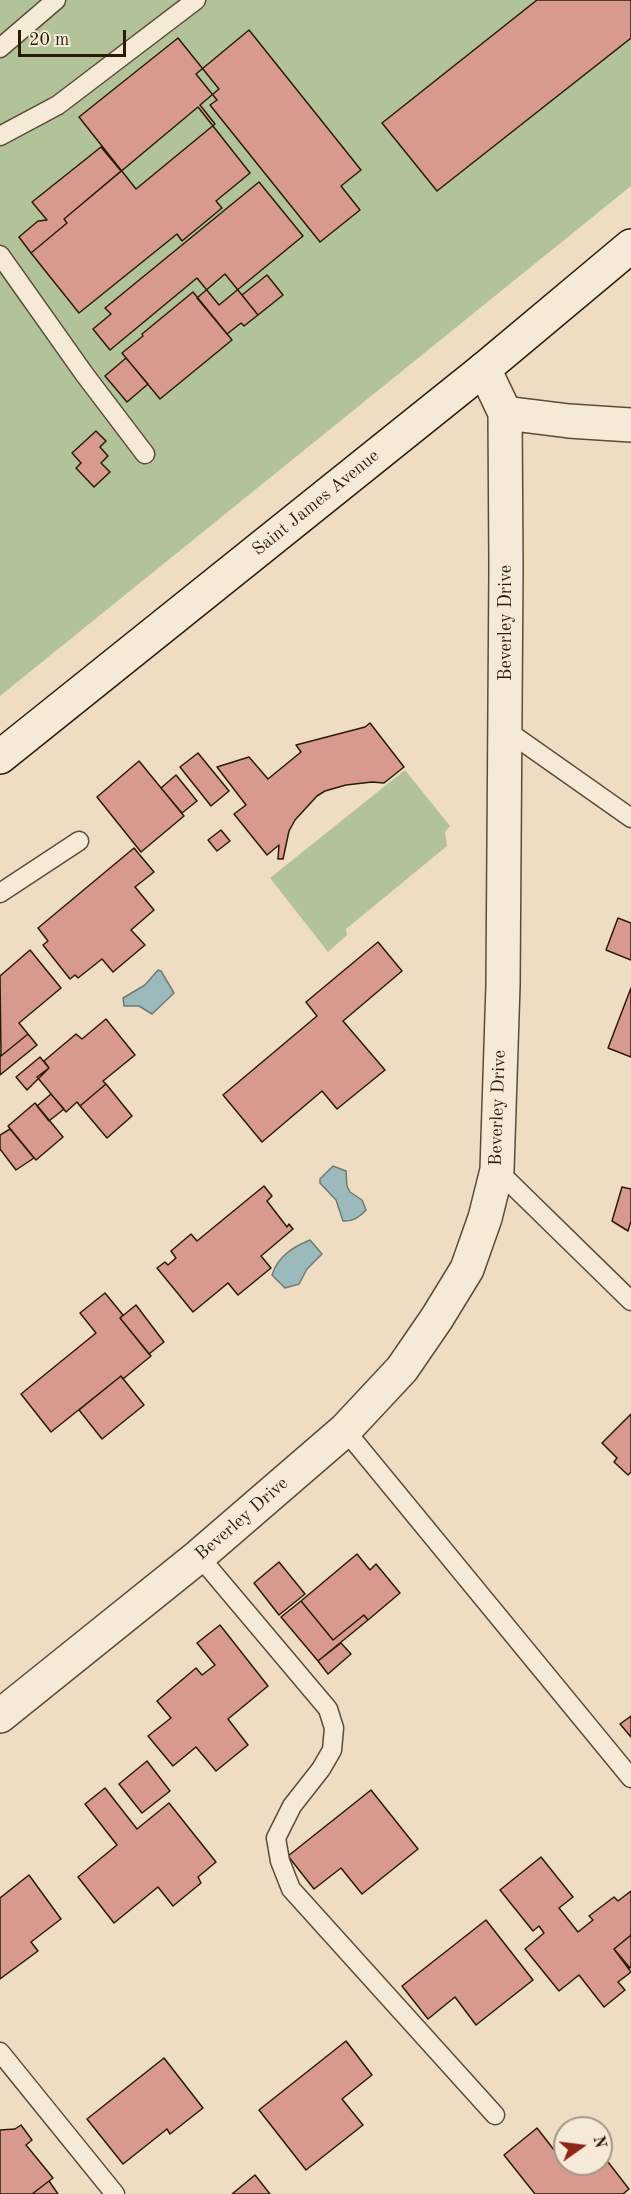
<!DOCTYPE html>
<html>
<head>
<meta charset="utf-8">
<style>
	body { margin:0 }
	#map { position:relative; width:631px; height:2194px; overflow:hidden; background:#efddc3; font-family:"Old Standard TT",serif }
	canvas { display:block }
	.north { position:absolute; left:553px; top:2116px; width:60px; height:60px; box-sizing:border-box; background:#f5e9d8; border:2px solid #a49785; border-radius:50%; rotate:76deg; font-size:16px; font-weight:700; line-height:24px; text-align:center; color:#2a1c09 }
	.north::after { content:''; display:block; margin:auto; width:21px; height:27px; background:#8f2418; clip-path:polygon(50% 0,100% 100%,50% 72%,0 100%) }
	.scale { position:absolute; left:18px; top:30px; width:108px; height:27px; box-sizing:border-box; border:3px solid #2a1c09; border-top:0; padding-left:8px; font-size:18px; line-height:21px; white-space:nowrap; color:#2a1c09; -webkit-text-stroke:4px #f5e9d8; paint-order:stroke }
</style>
</head>
<body>
<div id="map">
<canvas width="631" height="2194"></canvas>
<div class="north">N</div>
<div class="scale">20 m</div>
</div>
<script>
const context = document.querySelector('canvas').getContext('2d');
context.lineJoin = 'round';
function fill(path, color) { context.fillStyle = color; context.fill(path, 'evenodd'); }
function stroke(path, color, width, dash) { context.strokeStyle = color; context.lineWidth = width; context.lineCap = dash ? 'butt' : 'round'; context.setLineDash(dash || []); context.stroke(path); }
function label(font, color, halo, rows, align = 'center') {
  context.font = font + ' "Old Standard TT",serif'; context.lineWidth = 4.5; context.setLineDash([]); context.textBaseline = 'middle'; context.strokeStyle = halo; context.fillStyle = color; for (const [text, x, y, turn = 0] of rows) {
    context.save(); context.translate(x, y); context.rotate((+turn || 0) * Math.PI / 180); context.textAlign = isNaN(turn) ? turn : align; if (halo) context.strokeText(text, 0, 0); context.fillText(text, 0, 0); context.restore();
  }
}
fill(new Path2D(`
	M0 0H631V186L0 696Z
	M405 770 450 826 445 832 447 846 346 929 347 935 328 952 270 878Z`), '#b2c299');
const water = new Path2D(`
	M158 970 161 971 174 993 152 1014 139 1006H124L123 998 145 985Z
	M333 1166 346 1171 347 1186 350 1192 362 1200 366 1210C360 1217 353 1222 343 1221L336 1200 320 1183V1179Z
	M310 1240 322 1254 307 1269 299 1284 285 1288 272 1275C278 1256 293 1247 310 1240Z`);
fill(water, '#9cbabb');
stroke(water, '#6e7b74', 1.5);
const building = new Path2D(`
	M537 0H631V38L437 191 382 123Z
	M249 30 361 170 341 186 360 210 320 242 210 105 217 100 196 74Z
	M178 38 219 89 200 105 215 124 136 189 79 117Z
	M198 107 250 173 216 201 222 208 182 241 177 234 79 313 31 253 67 223 64 219Z
	M101 147 121 171 64 219 67 223 31 253 19 237 38 221 47 220 32 202Z
	M259 182 303 236 219 305 197 278 110 350 93 329 111 314 105 308Z
	M225 274 258 315 244 326 241 323 227 334 197 298Z
	M267 275 283 295 258 315 242 295Z
	M193 292 232 340 160 399 122 353 143 336 142 334Z
	M126 358 148 384 127 402 105 376Z
	M96 431 106 441 100 447 108 456 101 463 110 472 94 487 76 468 81 463 72 453Z
	M370 723 404 767 384 783 372 782 346 785 325 791 317 796 295 820 289 831 283 859H278L279 845 267 855 234 814 246 805 217 767 249 757 268 779 301 752 296 745 365 727Z
	M198 753 229 791 211 806 180 767Z
	M139 761 184 816 141 852 97 797Z
	M176 775 197 801 182 813 161 788Z
	M221 830 230 841 217 851 208 840Z
	M134 848 154 872 135 887 154 910 131 930 145 945 113 972 102 959 78 978 75 975 70 979 43 945 48 941 38 928Z
	M618 918 631 923V960L606 950Z
	M378 942 402 971 343 1021 385 1070 337 1109 322 1091 262 1142 223 1095 317 1016 306 1002Z
	M30 950 61 988 19 1023 28 1034 1 1056 0 976Z
	M631 988V1057L608 1048Z
	M106 1019 135 1055 103 1081 106 1084 80 1106 77 1102 66 1112 37 1077 49 1068 44 1061 76 1034 82 1039Z
	M28 1034 37 1045 0 1075V1055L1 1056Z
	M40 1057 49 1068 27 1090 16 1077Z
	M106 1084 132 1116 107 1138 80 1106Z
	M51 1094 64 1109 49 1121 37 1106Z
	M35 1103 63 1137 36 1160 8 1126Z
	M10 1129 34 1158 16 1170 0 1149V1135Z
	M264 1186 272 1196 267 1201 287 1227 289 1224 293 1229 261 1256 271 1268 238 1295 228 1283 193 1312 157 1268 165 1262 168 1265 176 1258 171 1251 191 1234 197 1241Z
	M622 1187 631 1189V1221L628 1231 612 1221Z
	M105 1293 123 1315 120 1318 151 1356 123 1379 121 1376 51 1432 21 1394 96 1333 80 1313Z
	M136 1305 164 1342 149 1354 120 1318Z
	M121 1376 144 1405 102 1439 79 1410Z
	M631 1414V1472L628 1475 614 1462 617 1458 602 1443Z
	M357 1554 370 1570 376 1564 400 1593 368 1620 364 1615 333 1640 301 1601Z
	M279 1562 305 1594 279 1615 254 1583Z
	M301 1601 333 1640 364 1615 368 1620 318 1661 281 1617Z
	M220 1625 268 1686 228 1719 248 1745 216 1771 196 1747 173 1766 148 1736 171 1718 157 1701 196 1668 202 1675 215 1665 197 1643Z
	M341 1643 351 1654 328 1674 318 1661Z
	M631 1716V1737L620 1724Z
	M147 1761 170 1791 142 1813 119 1784Z
	M105 1788 137 1829 169 1803 216 1862 198 1877 201 1883 173 1906 158 1887 114 1923 78 1877 117 1845 85 1804Z
	M371 1790 418 1849 362 1894 341 1868 314 1889 288 1856Z
	M541 1857 573 1897 559 1908 578 1932 593 1920 589 1916 614 1897 618 1901 631 1891V1935L614 1949 631 1972 618 1982 625 1990 604 2007 579 1975 559 1991 525 1949 544 1933 539 1926 533 1931 500 1890Z
	M29 1875 61 1919 31 1942 38 1951 0 1979V1898Z
	M486 1920 533 1980 476 2025 455 1997 428 2019 402 1986Z
	M631 1935V1967L630 1968 614 1949Z
	M346 2041 372 2075 342 2099 363 2125 306 2170 259 2110Z
	M164 2058 203 2108 170 2134 167 2129 123 2164 87 2119Z
	M21 2125 32 2140 26 2145 53 2178 32 2194H0V2130L15 2129Z
	M537 2128 558 2155 565 2149V2164H601V2153L629 2189 623 2194H535L504 2155Z
	M255 2175 270 2194H232Z
	M49 2181 58 2194H32Z`);
fill(building, '#d89a8f');
stroke(building, '#2a1c09', 1.5);
const lane = new Path2D(`
	M0 48 56 0
	M0 136 58 105 196 0
	M0 255 85 375 145 454
	M506 730 631 818
	M0 893 79 841
	M497 1170 631 1301
	M345 1430 631 1778
	M199 1556 328 1709 334 1728 332 1750 321 1769 292 1806 276 1838 280 1861 291 1889 495 2115
	M0 2052 115 2194`);
const street = new Path2D(`
	M505 413 569 421 631 425
	M0 1716 199 1556 345 1430 402 1369 437 1318 467 1269 485 1218 497 1170 503 985 506 568 505 413 484 369`);
const secondary = new Path2D(`
	M0 757 484 369 631 246`);
stroke(lane, '#5b4c38', 21);
stroke(street, '#5b4c38', 36);
stroke(secondary, '#2a1c09', 36);
stroke(lane, '#f5e9d8', 18);
stroke(street, '#f5e9d8', 33);
stroke(secondary, '#f5e9d8', 33);
label('18px', '#2a1c09', '#f5e9d8', [
	["Saint James Avenue",316,503,-39],
	["Beverley Drive",506,623,-90],
	["Beverley Drive",498,1108,-88],
	["Beverley Drive",242,1519,-41]
]);
</script>
</body>
</html>
